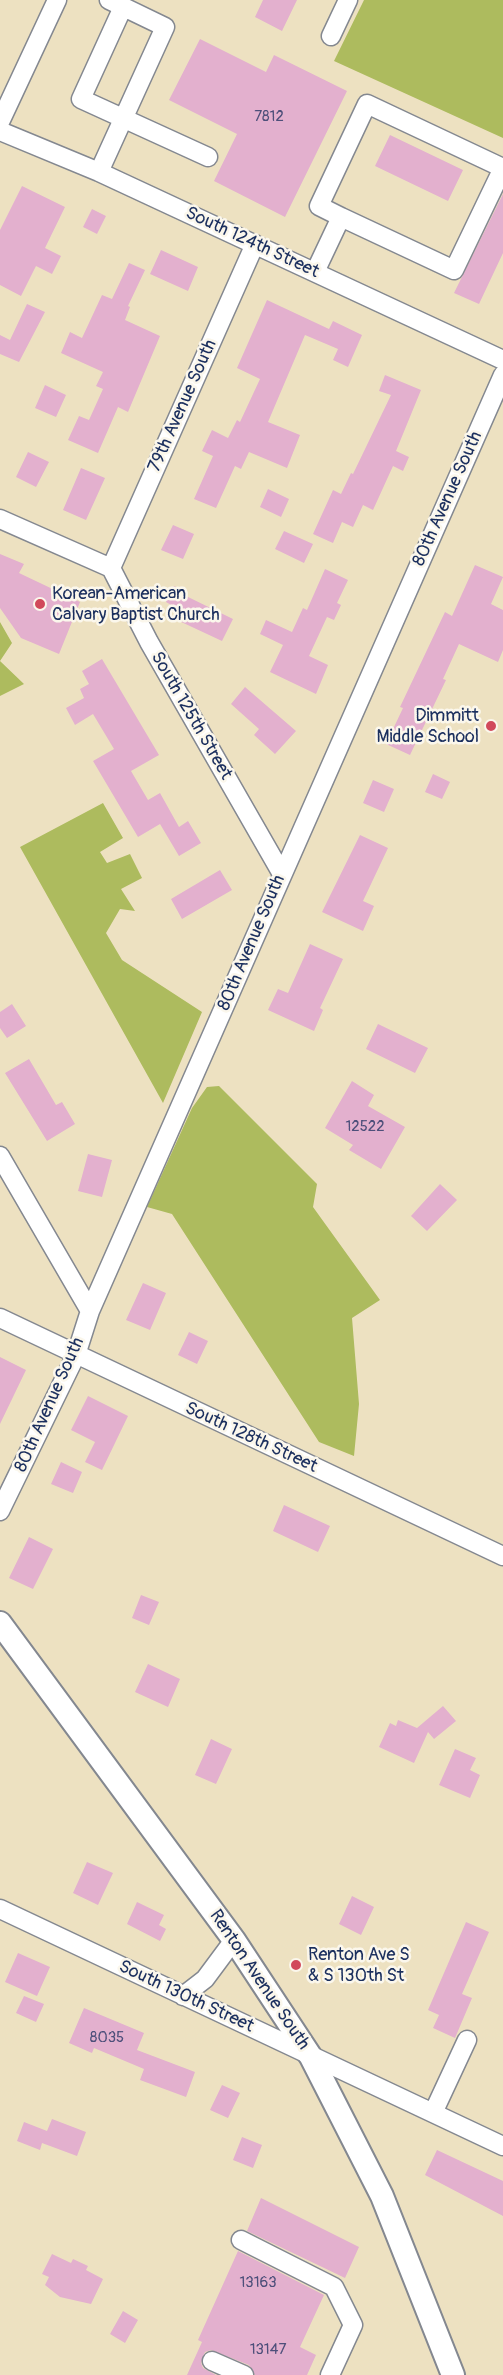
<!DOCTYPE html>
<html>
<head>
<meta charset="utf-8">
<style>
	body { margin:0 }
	canvas { display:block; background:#ede1c1 }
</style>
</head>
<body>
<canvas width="503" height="2375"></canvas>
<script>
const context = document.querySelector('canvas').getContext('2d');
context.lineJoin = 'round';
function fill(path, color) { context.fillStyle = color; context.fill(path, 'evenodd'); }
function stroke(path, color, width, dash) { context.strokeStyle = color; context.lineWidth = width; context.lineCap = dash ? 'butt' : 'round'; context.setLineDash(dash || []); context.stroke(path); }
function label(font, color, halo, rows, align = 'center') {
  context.font = font + ' Pangolin,sans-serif'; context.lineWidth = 5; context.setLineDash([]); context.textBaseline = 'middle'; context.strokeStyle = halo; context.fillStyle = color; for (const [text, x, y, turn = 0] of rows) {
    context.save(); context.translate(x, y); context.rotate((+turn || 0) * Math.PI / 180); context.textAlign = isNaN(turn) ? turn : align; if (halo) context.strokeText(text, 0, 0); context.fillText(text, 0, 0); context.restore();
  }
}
fill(new Path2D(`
	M364 0H503V138L334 61Z
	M0 622 12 643 0 661 24 684 0 696Z
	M103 803 123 838 100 852 107 863 130 854 142 878 121 889 135 911 120 909 106 933 122 960 202 1012 163 1103 20 847Z
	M219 1086 317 1184 313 1207 380 1300 352 1318 359 1404 354 1456 319 1442 172 1214 147 1207 192 1108 207 1087Z`), '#adbb5e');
fill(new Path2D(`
	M263 0H297L282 31 255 17Z
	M200 39 266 72 274 55 347 91 285 217 214 181 237 134 169 100Z
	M390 135 463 170 448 201 375 166Z
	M22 186 65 207 45 248 61 256 52 274 36 266 21 296 0 285V230Z
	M503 194V253L479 304 454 293Z
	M92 209 106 216 97 234 83 227Z
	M161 250 198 267 188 291 150 274Z
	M129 263 145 270 128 306 130 307 125 320 160 336 128 412 118 407 98 453 68 440 79 416 89 420 103 389 96 386 103 372 61 353 70 332 82 338 102 295 112 299Z
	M267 300 329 329 333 321 362 335 348 367 333 360 338 349 305 335 268 422 300 435 287 468 249 452 241 469 235 466 216 508 194 499 213 456 202 451 212 430 228 438 237 420 240 422 260 379 237 368Z
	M27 304 45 312 19 362 0 354V335L10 340Z
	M385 375 421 390 396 451 409 457 403 471 393 466 373 510 363 505 353 527 342 522 333 543 313 534 333 490 341 494 351 473 353 474 391 395 379 391Z
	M45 385 66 395 56 417 35 408Z
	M28 452 49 462 36 487 16 477Z
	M81 468 105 478 86 520 63 510Z
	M268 489 289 499 281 517 260 507Z
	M173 525 194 534 183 559 161 550Z
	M284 531 313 544 304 563 275 549Z
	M0 554 24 564 19 573 80 602 59 654 21 638 0 608Z
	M475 565 503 577 491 604 503 610V650L498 662 459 644 443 679 446 680 410 755 386 744 403 708 400 707 445 612 452 616Z
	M325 569 348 580 337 603 341 605 334 620 327 617 309 656 328 665 316 694 270 672 283 645 260 634 266 620 292 632 303 608 307 610Z
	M174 586 186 592 184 595 233 619 222 641 177 620 182 611 166 602Z
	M102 659 159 755 131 771 148 800 160 793 179 827 188 821 201 843 179 856 160 824 138 837 93 761 114 749 93 714 75 725 66 708 84 698 80 689 89 684 82 671Z
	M245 687 296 731 275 754 254 735 259 729 231 704Z
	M433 774 450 782 442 799 425 792Z
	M373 780 394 789 384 812 363 803Z
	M360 835 388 848 363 901 374 906 363 931 322 912Z
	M220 870 232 890 182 919 171 899Z
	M310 944 343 959 320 1008 323 1010 314 1031 268 1010 278 989 288 993Z
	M12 1004 26 1026 7 1038 0 1028V1012Z
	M378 1024 428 1048 415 1073 366 1049Z
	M29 1059 56 1105 62 1102 75 1124 47 1141 5 1073Z
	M352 1081 374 1095 368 1106 405 1127 381 1169 349 1150 353 1145 325 1128Z
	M88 1154 112 1160 102 1197 78 1191Z
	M440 1184 457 1200 427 1231 411 1216Z
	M143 1283 166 1293 150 1330 126 1320Z
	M189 1332 208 1341 197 1364 178 1355Z
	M0 1357 26 1370 0 1424Z
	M88 1396 128 1416 102 1470 85 1462 95 1442 71 1430Z
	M61 1462 82 1472 73 1493 51 1484Z
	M284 1505 330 1526 318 1552 273 1531Z
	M29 1537 53 1549 33 1589 9 1578Z
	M141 1595 159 1602 149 1625 132 1618Z
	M148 1664 180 1679 168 1707 135 1692Z
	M443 1706 456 1721 434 1739 428 1732 414 1763 379 1747 390 1723 396 1726 398 1720 417 1728Z
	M211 1739 232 1749 216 1784 195 1775Z
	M455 1749 476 1758 470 1770 480 1775 470 1798 439 1785Z
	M87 1862 113 1873 98 1905 73 1893Z
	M352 1896 374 1907 361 1935 339 1924Z
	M137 1902 164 1915 159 1925 166 1929 160 1941 127 1924Z
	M466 1922 489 1932 462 1994 472 1998 455 2038 433 2028 439 2015 428 2010Z
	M18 1953 50 1967 37 1996 5 1982Z
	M24 1996 44 2004 36 2022 16 2013Z
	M84 2008 144 2033 137 2050 195 2072 186 2097 140 2080 144 2069 94 2048 92 2053 69 2043Z
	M222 2085 240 2093 228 2118 210 2110Z
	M52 2119 86 2132 77 2156 42 2143 40 2150 17 2141 24 2122 47 2131Z
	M242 2137 262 2145 253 2168 233 2160Z
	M437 2150 503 2181V2216L425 2175Z
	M261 2198 359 2247 345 2278 247 2231Z
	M238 2251 324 2295 300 2347 316 2355 307 2375H255L249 2365 211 2350 205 2352 201 2363 203 2368 216 2375H187L202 2342 198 2340Z
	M52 2254 71 2263 73 2259 88 2266 86 2270 103 2279 91 2304 60 2297 45 2285 49 2277 42 2274Z
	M123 2311 138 2320 125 2343 110 2334Z`), '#e3b0ce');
const minor = new Path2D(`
	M123 7 81 99 208 157
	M331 36 348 0
	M0 122 57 0
	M0 131 99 172 503 360
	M99 172 165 27 109 0
	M315 272 341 217 319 206 367 104 503 168 454 270 341 217
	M0 519 111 568 149 642 282 874
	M111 568 255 244
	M0 1156 90 1311
	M0 1318 503 1556
	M0 1511 76 1355 90 1311 503 375
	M0 1909 503 2146
	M183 1996 205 1979 234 1940
	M433 2113 467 2040
	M241 2240 334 2287 353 2325 330 2375
	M212 2361 244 2375`);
const major = new Path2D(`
	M0 1623 234 1940 311 2057 382 2196 453 2375`);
stroke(minor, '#848890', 21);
stroke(major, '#848890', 26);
stroke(minor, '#fff', 18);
stroke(major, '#fff', 22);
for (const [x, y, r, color] of [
	[40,604,6,"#d1495b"],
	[491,726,6,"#d1495b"],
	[296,1965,6,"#d1495b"]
]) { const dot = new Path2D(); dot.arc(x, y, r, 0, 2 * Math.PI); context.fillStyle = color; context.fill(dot); stroke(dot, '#fbf7ec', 2); }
label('15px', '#4d4f7a', null, [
	["7812",269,117],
	["12522",365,1127],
	["8035",107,2038],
	["13163",258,2283],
	["13147",268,2350]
]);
label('18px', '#1b2f5e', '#fbf7ec', [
	["South 124th Street",252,243,25],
	["79th Avenue South",183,406,-66],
	["80th Avenue South",448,499,-66],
	["South 125th Street",191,716,60],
	["80th Avenue South",252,943,-67],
	["80th Avenue South",50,1405,-66],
	["South 128th Street",251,1438,25],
	["Renton Avenue South",259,1980,56],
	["South 130th Street",186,1997,25]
]);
label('18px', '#1b2f5e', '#fbf7ec', [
	["Korean-American",52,594],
	["Calvary Baptist Church",52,615],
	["Dimmitt",479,716,"right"],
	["Middle School",479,737,"right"],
	["Renton Ave S",308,1955],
	["& S 130th St",308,1976]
], 'left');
</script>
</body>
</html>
